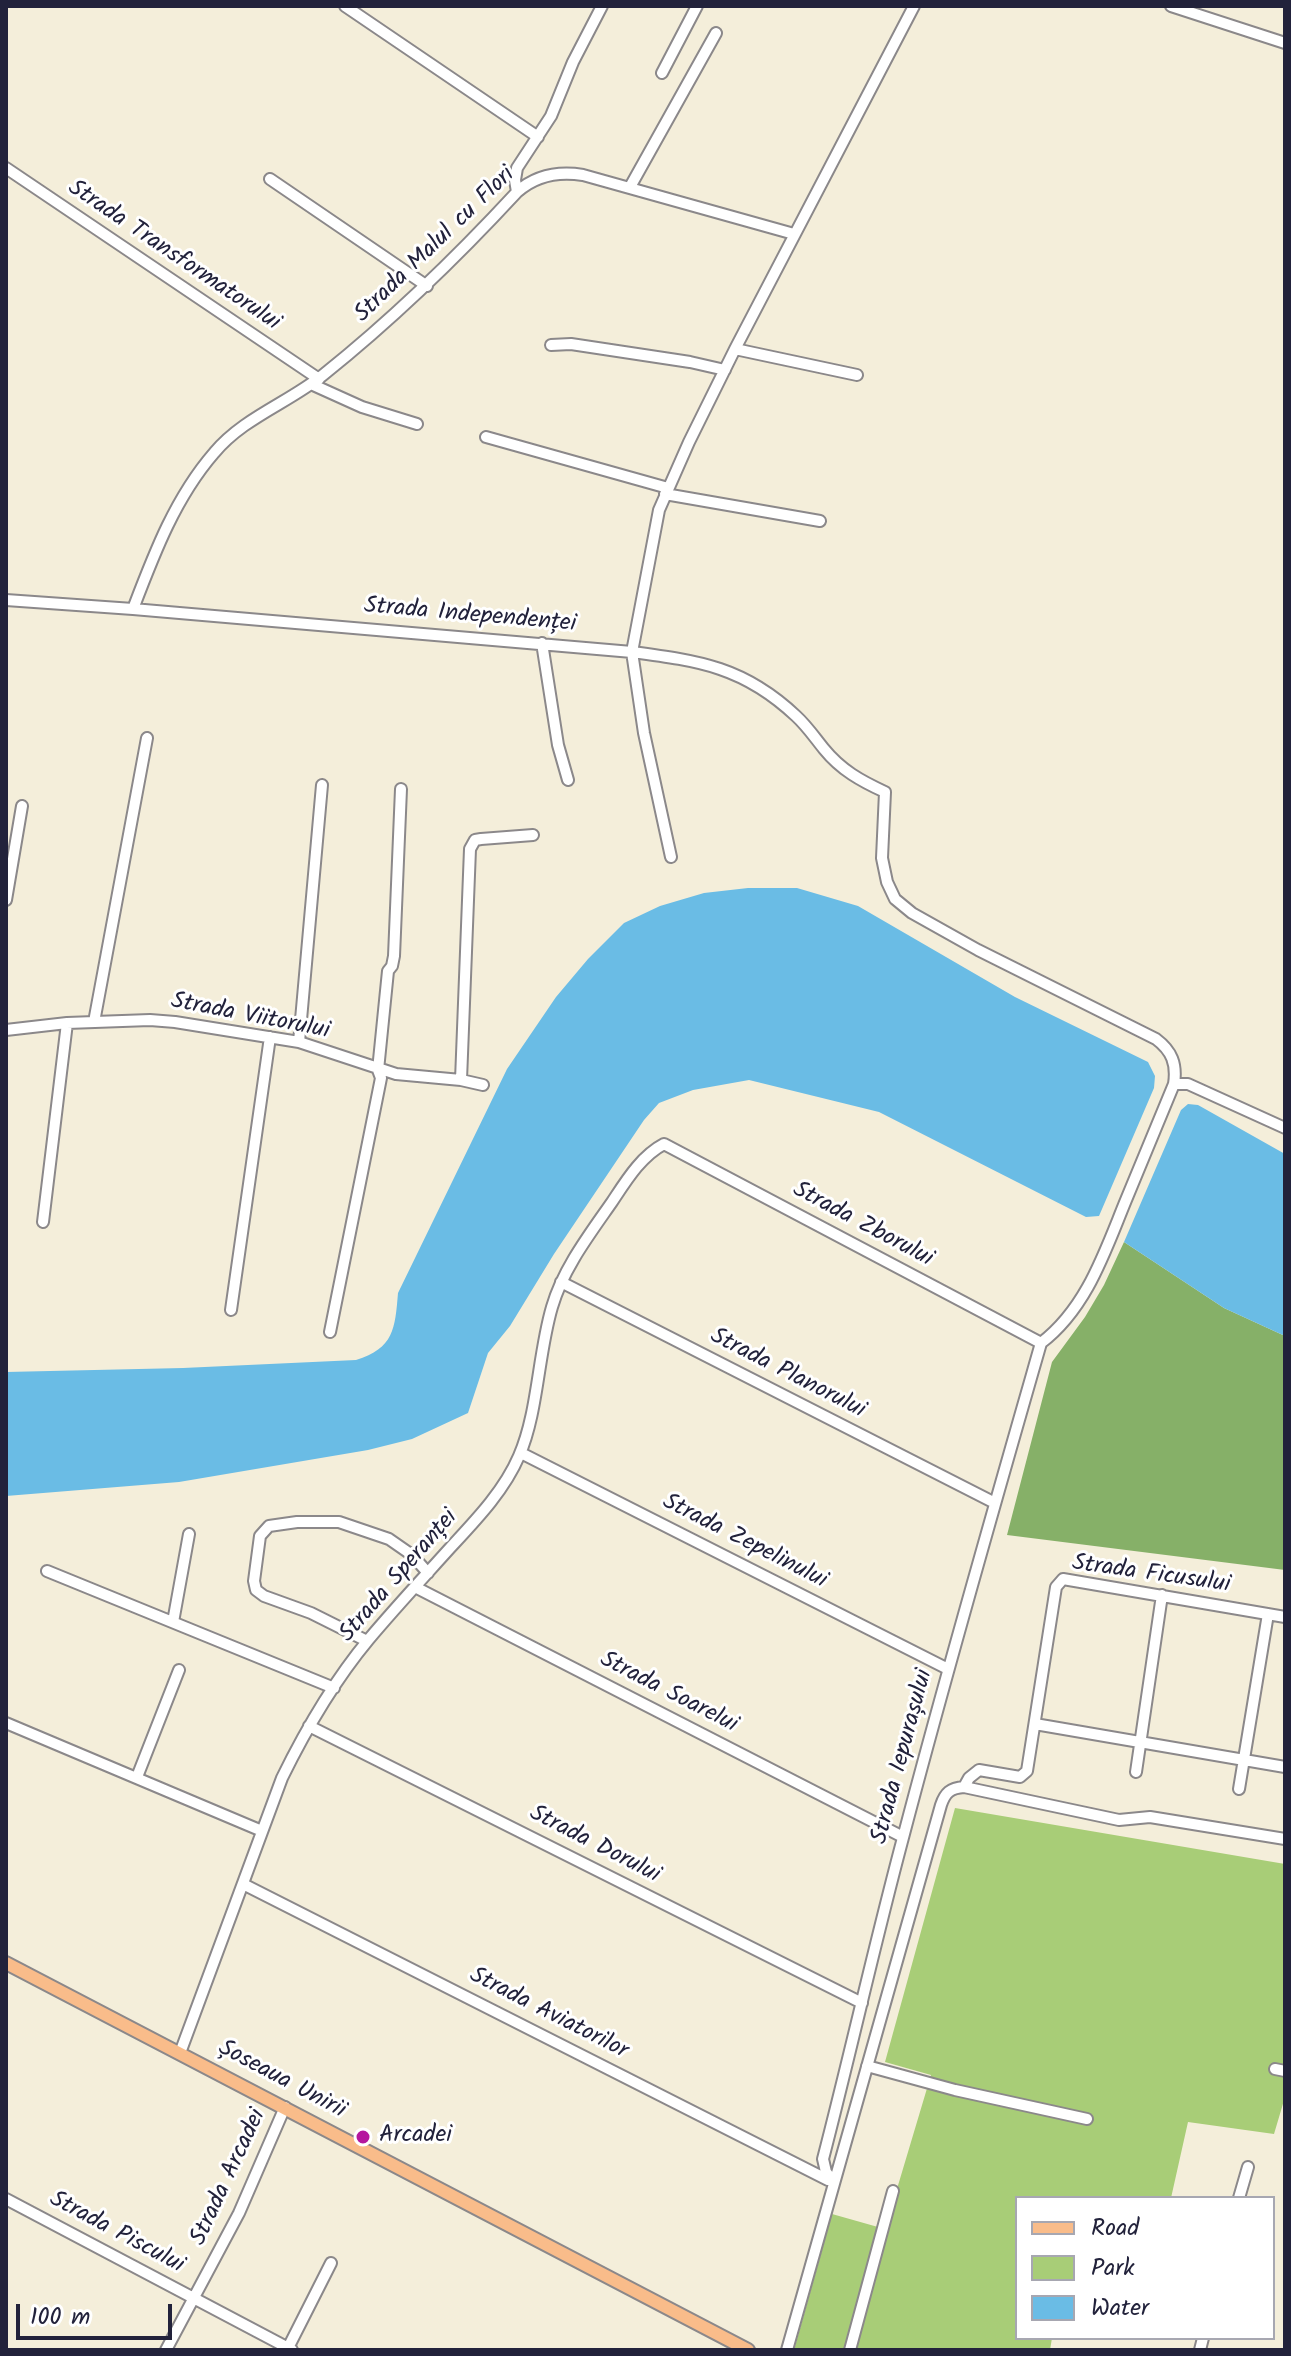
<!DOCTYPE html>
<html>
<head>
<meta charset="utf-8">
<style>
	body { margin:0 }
	#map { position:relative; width:1291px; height:2356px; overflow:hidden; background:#f4eeda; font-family:Kalam,sans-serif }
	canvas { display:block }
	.frame { position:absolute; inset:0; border:8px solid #22223b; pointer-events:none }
	.legend { position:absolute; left:1015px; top:2196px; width:260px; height:144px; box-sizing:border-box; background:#fff; border:2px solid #a7a7b1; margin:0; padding:10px 14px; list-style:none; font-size:24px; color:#22223b }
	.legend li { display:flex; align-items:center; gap:16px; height:40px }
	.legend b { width:40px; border:2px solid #a7a7b1 }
	.scale { position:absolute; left:16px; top:2304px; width:156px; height:36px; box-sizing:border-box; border:4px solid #22223b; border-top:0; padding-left:10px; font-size:24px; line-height:28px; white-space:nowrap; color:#22223b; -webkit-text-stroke:6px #fff; paint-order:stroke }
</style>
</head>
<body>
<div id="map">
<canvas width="1291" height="2356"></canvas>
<div class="frame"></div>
<ul class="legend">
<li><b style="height:10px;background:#f9bc8a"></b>Road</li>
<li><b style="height:22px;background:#a8cd77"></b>Park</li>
<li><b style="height:22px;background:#6abce5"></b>Water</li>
</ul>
<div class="scale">100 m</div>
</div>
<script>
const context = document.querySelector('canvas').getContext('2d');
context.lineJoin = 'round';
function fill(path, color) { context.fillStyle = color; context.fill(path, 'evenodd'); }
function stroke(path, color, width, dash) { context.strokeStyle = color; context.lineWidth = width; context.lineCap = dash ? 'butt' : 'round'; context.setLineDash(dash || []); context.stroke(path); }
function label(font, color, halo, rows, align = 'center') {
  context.font = font + ' Kalam,sans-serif'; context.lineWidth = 6; context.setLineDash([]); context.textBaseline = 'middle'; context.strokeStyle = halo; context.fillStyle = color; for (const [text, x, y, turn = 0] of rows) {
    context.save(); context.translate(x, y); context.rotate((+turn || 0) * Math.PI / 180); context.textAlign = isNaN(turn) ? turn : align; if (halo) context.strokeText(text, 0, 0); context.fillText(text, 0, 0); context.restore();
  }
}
fill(new Path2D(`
	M955 1808 1285 1864V2097L1274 2134 1188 2122 1171 2198H1017V2338H1052L1050 2350H794L832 2214 885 2229 931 2075 885 2062Z`), '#a8cd77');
fill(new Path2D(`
	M1124 1242 1224 1308 1285 1336V1570L1007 1535 1052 1362 1085 1317 1104 1285Z`), '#86b068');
fill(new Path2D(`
	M748 888H797L858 906 1015 997 1148 1062 1155 1076 1154 1088 1099 1216 1086 1217 879 1112 749 1080 693 1090 659 1103 644 1120 554 1254 510 1326 488 1353 468 1413 412 1439 368 1450 179 1482 6 1496V1372L183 1368 356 1360C394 1348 395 1329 398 1293L507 1069 556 997 588 959 624 923 660 906 704 893Z
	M1188 1104 1198 1105 1285 1154V1336L1224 1308 1124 1242 1181 1110Z`), '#6abce5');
const minor = new Path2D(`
	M345 6 538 137
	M1171 6 1285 43
	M662 73 697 6
	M6 168 319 379
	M270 179 427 286
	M630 187 716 33
	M517 192 515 180 517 168 551 116 573 62 602 6
	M551 345 571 344 690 362 725 370
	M735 349 857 375
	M311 384 362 407 417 424
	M486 437 668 488
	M665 494 820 521
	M6 600 133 609 632 652C700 661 744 667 796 716 807 726 815 738 824 749 841 770 861 781 885 792L882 858 887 882 895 899 912 913 978 950 1156 1039C1172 1051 1177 1064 1174 1084 1158 1123 1142 1161 1126 1200 1105 1251 1087 1308 1041 1343
	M133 609C154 554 175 498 214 453 243 418 288 403 323 375 393 319 456 258 517 192 536 175 558 171 583 175L794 234
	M542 643 558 745 568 780
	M671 857 644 733 632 652 659 510 689 442 735 349 914 6
	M6 900 22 806
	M94 1022 147 738
	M6 1030 67 1023 150 1020 175 1022 299 1042 396 1074 461 1080 483 1085
	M299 1042 322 785
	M461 1080 470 849 475 840 481 839 533 835
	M1174 1084H1188L1285 1128
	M43 1222 67 1023
	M561 1282 995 1503
	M231 1310 270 1037
	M330 1332 381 1078 378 1070 388 971 392 966 394 956 401 789
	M521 1453 948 1669
	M47 1571 334 1688
	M415 1587 903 1837
	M173 1622 189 1534
	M367 1641 311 1613 264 1596 256 1590 254 1581 260 1536 269 1526 297 1522H339L389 1539 412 1555 428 1573
	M6 1723 262 1831
	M1035 1724 1285 1767
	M309 1726 862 2003
	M1136 1772 1162 1595
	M137 1777 179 1670
	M964 1787 969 1778 979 1770 1020 1777 1027 1771 1056 1587 1063 1579 1285 1617
	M1239 1789 1268 1614
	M243 1884 828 2180
	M180 2053 282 1778C306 1729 334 1681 369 1639 395 1608 423 1578 450 1548 476 1520 504 1491 519 1456 538 1413 538 1354 552 1307 563 1269 589 1235 612 1202 626 1181 641 1156 664 1144L1041 1343
	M867 2066 955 2090 1087 2119
	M1275 2069 1285 2071
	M834 2182 826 2172 823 2159C851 2051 875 1942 904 1834 947 1670 994 1507 1041 1343
	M1239 2198 1248 2167
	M6 2199 292 2350
	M288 2348 331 2263
	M166 2350 239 2213 285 2107
	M787 2350 941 1805C945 1793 950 1788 964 1787L1119 1820 1150 1817 1285 1839
	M850 2350 893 2191
	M1200 2350 1203 2338`);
const major = new Path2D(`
	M6 1963 748 2350`);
stroke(minor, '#8b888a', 14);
stroke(major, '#8b888a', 16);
stroke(minor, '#fff', 10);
stroke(major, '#f9bc8a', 12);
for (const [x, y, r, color] of [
	[363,2137,8,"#b5179e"]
]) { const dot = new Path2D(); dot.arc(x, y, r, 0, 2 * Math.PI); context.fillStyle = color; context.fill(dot); stroke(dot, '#fff', 3); }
label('24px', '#22223b', '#fff', [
	["Strada Malul cu Flori",436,246,-44],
	["Strada Transformatorului",173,257,34],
	["Strada Independenței",470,617,5],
	["Strada Viitorului",250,1018,11],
	["Strada Zborului",862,1226,28],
	["Strada Planorului",787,1375,27],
	["Strada Zepelinului",744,1543,27],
	["Strada Ficusului",1151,1576,8],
	["Strada Speranței",400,1577,-49],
	["Strada Soarelui",668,1694,27],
	["Strada Iepurașului",904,1757,-75],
	["Strada Dorului",594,1846,27],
	["Strada Aviatorilor",548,2015,27],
	["Șoseaua Unirii",281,2081,28],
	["Strada Arcadei",230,2178,-65],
	["Strada Piscului",116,2234,28]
]);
label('24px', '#22223b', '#fff', [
	["Arcadei",379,2137]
], 'left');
</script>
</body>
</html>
